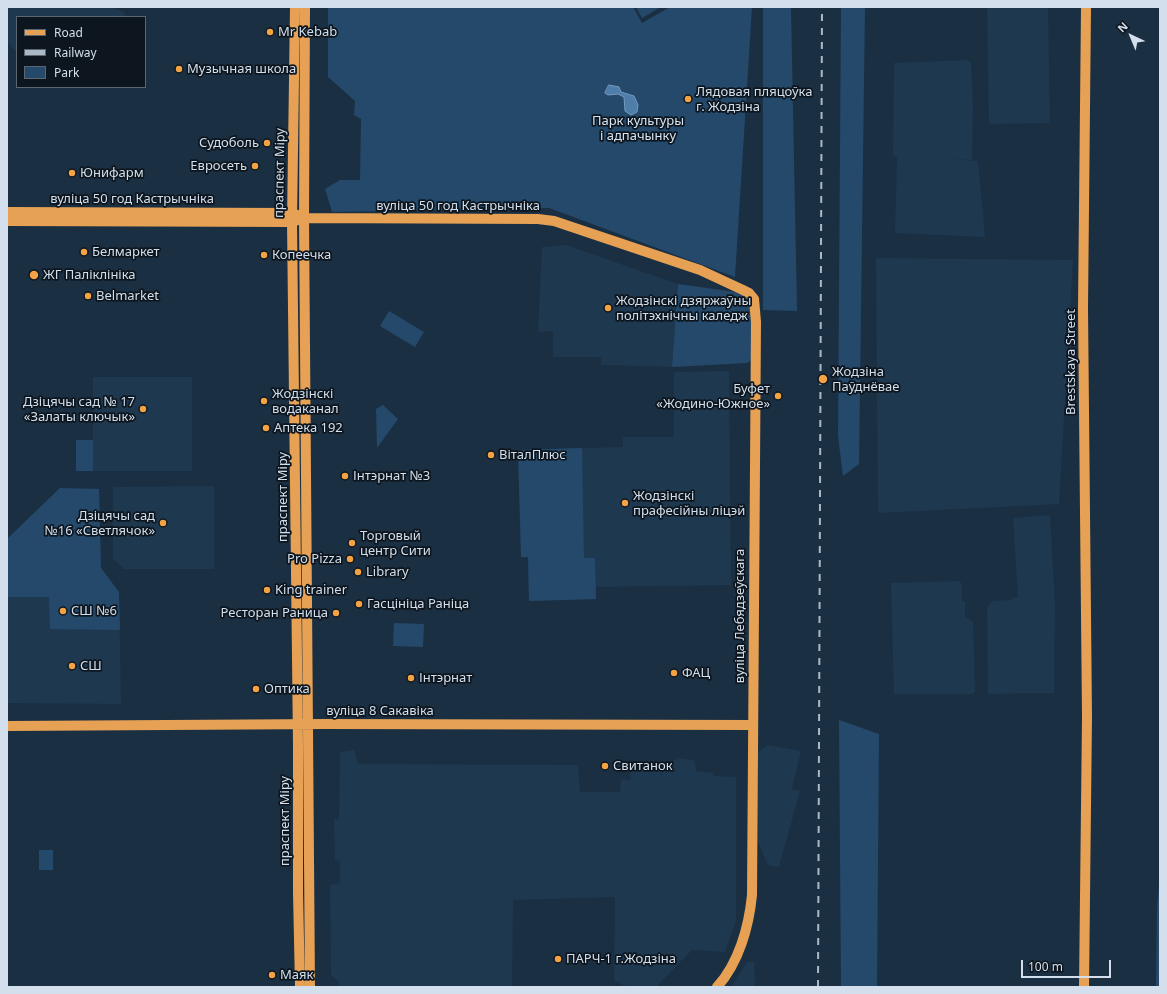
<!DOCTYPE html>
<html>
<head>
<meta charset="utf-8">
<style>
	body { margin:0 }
	#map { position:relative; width:1167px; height:994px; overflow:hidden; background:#1b2f42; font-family:"Noto Sans",sans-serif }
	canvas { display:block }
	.frame { position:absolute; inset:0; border:8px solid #d3dfec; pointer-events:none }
	.legend { position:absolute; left:16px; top:16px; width:130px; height:72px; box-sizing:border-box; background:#0d161f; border:1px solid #5c6671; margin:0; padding:5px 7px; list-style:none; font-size:12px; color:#d3dfec }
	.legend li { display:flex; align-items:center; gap:8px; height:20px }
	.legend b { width:20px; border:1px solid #5c6671 }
	.north { position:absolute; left:1111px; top:16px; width:40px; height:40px; -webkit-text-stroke:3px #0d161f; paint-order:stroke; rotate:316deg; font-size:11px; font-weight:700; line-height:16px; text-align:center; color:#d3dfec }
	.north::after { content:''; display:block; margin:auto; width:14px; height:18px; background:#d3dfec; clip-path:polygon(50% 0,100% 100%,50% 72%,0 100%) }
	.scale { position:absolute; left:1021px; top:960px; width:90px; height:18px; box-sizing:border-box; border:2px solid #d3dfec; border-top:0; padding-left:5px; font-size:12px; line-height:14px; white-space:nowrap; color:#d3dfec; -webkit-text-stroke:3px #0d161f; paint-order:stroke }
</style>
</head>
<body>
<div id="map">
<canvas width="1167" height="994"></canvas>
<div class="frame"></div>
<ul class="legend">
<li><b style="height:5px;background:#e6a154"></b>Road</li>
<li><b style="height:5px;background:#abb9c7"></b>Railway</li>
<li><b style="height:11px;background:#24496b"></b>Park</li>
</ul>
<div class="north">N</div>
<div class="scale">100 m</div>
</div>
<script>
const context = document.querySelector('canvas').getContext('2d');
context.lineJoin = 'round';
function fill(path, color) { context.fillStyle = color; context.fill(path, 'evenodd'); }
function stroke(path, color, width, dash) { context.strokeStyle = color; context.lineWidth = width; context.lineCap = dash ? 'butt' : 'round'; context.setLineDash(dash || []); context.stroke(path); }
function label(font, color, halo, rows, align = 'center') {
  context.font = font + ' "Noto Sans",sans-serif'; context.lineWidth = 3.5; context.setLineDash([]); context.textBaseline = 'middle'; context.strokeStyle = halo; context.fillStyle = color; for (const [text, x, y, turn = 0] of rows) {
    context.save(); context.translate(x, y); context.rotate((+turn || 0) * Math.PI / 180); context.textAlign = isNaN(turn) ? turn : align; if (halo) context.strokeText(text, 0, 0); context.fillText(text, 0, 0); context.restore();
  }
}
fill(new Path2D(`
	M7 7H111L124 12 125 17H17V53L7 42Z
	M987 7H1048L1050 123 989 124Z
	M968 60 971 63 973 105 972 160 948 159 978 161 985 237 895 233 897 157 893 156 894 63Z
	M566 245 678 284 672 367 601 365V357H553V331L538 332 542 247Z
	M876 258 1073 260 1059 504 878 513Z
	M729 371 731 585 596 587V599L529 601 528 557H521L518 450 623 447V437H674V372Z
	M93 377H192V471H93Z
	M214 486V569H124L113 559V487Z
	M60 488 99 489 101 568 119 592 121 704 7 703V539Z
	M1050 515 1055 605 1054 693 988 694 987 608 992 601 1012 600V598L1018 597 1013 518Z
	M959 581 962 584V601H965V616L973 622 975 692 972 694H894L891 583Z
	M767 745 801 751 792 789 800 791 779 867 768 865 757 840 758 752Z
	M354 750 358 764 578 765 580 792H620L621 779 630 780V771H672L673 760H677V758L694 760 696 771 713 773V776L736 777V922L725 952 692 950 656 987H626L614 980 615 897 513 900 512 987H339V982L331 975 330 885 340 883V861L335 860 334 818 339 820 340 752Z
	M747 962H754L755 987H731Z`), '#1e3850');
fill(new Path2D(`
	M328 7H633L642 23 670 7H752L735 277 549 208 332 212 325 189 340 180H360L361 119 354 115 355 101 328 77Z
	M636 7H661L642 18Z
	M763 7H791L797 311 763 310Z
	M841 7H865L859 464 843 476 838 436Z
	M678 284 743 293 753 307V359L747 363 672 367Z
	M389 311 424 332 415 347 380 326Z
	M383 405 398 419 377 448 376 409Z
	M76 440H93V471H76Z
	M582 448 584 558H595L596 599 529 601 528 557H521L518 450Z
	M60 488 99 489 101 568 119 592 120 630 50 629 49 597H7V539Z
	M394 623 424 624 423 647 393 646Z
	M839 720 879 734 877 987H841Z
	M39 850H53V870H39Z
	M1160 872V987H1156L1157 908Z`), '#24496b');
const water = new Path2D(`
	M609 85 619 87 621 92 634 96 638 105 637 112 631 115 625 111 624 97 618 94 608 95 605 93Z`);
fill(water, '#4e7da9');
stroke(water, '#769abd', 1);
stroke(new Path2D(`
	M295 7 292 222 298 745V893L300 987
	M305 7 304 218 310 987
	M7 212 292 213 297 215
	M7 221 292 222 304 218 538 219 554 221 700 270 743 290 749 293 754 299 756 322 752 895C749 926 739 963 717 987
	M7 726 327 724 753 725
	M1084 987 1087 717 1083 308 1086 7`), '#e6a154', 10);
stroke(new Path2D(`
	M818 987 822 7`), '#abb9c7', 2, [7, 7]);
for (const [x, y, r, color] of [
	[270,32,4,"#f4a344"],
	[179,69,4,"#f4a344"],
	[688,99,4,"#f4a344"],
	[267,143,4,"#f4a344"],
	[255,166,4,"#f4a344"],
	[72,173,4,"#f4a344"],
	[84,252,4,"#f4a344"],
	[264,255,4,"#f4a344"],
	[34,275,5,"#f4a344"],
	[88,296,4,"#f4a344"],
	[608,308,4,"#f4a344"],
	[823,379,5,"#f4a344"],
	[778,396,4,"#f4a344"],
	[264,401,4,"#f4a344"],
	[143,409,4,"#f4a344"],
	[266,428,4,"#f4a344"],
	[491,455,4,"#f4a344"],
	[345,476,4,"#f4a344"],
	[625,503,4,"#f4a344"],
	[163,523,4,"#f4a344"],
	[352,543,4,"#f4a344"],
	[350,559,4,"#f4a344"],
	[358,572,4,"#f4a344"],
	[267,590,4,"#f4a344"],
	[359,604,4,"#f4a344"],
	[63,611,4,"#f4a344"],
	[336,613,4,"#f4a344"],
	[72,666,4,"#f4a344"],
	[674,673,4,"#f4a344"],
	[411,678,4,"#f4a344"],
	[256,689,4,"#f4a344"],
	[605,766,4,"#f4a344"],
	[558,959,4,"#f4a344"],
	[272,975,4,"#f4a344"]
]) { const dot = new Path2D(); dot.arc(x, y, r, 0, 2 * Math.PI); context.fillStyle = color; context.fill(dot); stroke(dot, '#0d161f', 1.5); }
label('13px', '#d3dfec', '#0d161f', [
	["Mr Kebab",278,32],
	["Музычная школа",187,69],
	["Лядовая пляцоўка",696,92],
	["г. Жодзіна",696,107],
	["Судоболь",259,143,"right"],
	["Евросеть",247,166,"right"],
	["Юнифарм",80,173],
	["Белмаркет",92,252],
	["Копеечка",272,255],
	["ЖГ Паліклініка",43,275],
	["Belmarket",96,296],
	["Жодзінскі дзяржаўны",616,301],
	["політэхнічны каледж",616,316],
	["Жодзіна",832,372],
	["Паўднёвае",832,387],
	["Буфет",770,389,"right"],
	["«Жодино-Южное»",770,404,"right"],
	["Жодзінскі",272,394],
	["водаканал",272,409],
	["Дзіцячы сад № 17",135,402,"right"],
	["«Залаты ключык»",135,417,"right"],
	["Аптека 192",274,428],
	["ВіталПлюс",499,455],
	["Інтэрнат №3",353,476],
	["Жодзінскі",633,496],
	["прафесійны ліцэй",633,511],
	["Дзіцячы сад",155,516,"right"],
	["№16 «Светлячок»",155,531,"right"],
	["Торговый",360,536],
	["центр Сити",360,551],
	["Pro Pizza",342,559,"right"],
	["Library",366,572],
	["King trainer",275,590],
	["Гасцініца Раніца",367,604],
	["СШ №6",71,611],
	["Ресторан Раница",328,613,"right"],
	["СШ",80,666],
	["ФАЦ",682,673],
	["Інтэрнат",419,678],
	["Оптика",264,689],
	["Свитанок",613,766],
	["ПАРЧ-1 г.Жодзіна",566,959],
	["Маяк",280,975]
], 'left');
label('13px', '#d6e4f1', '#0d161f', [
	["Парк культуры",638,121],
	["і адпачынку",638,136]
]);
label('13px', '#d3dfec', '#0d161f', [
	["праспект Міру",280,173,-89],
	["вуліца 50 год Кастрычніка",132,199],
	["вуліца 50 год Кастрычніка",458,206],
	["Brestskaya Street",1071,362,-90],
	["праспект Міру",283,497,-90],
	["вуліца Лебядзеўскага",740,616,-90],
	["вуліца 8 Сакавіка",380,711],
	["праспект Міру",285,821,-90]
]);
</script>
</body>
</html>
